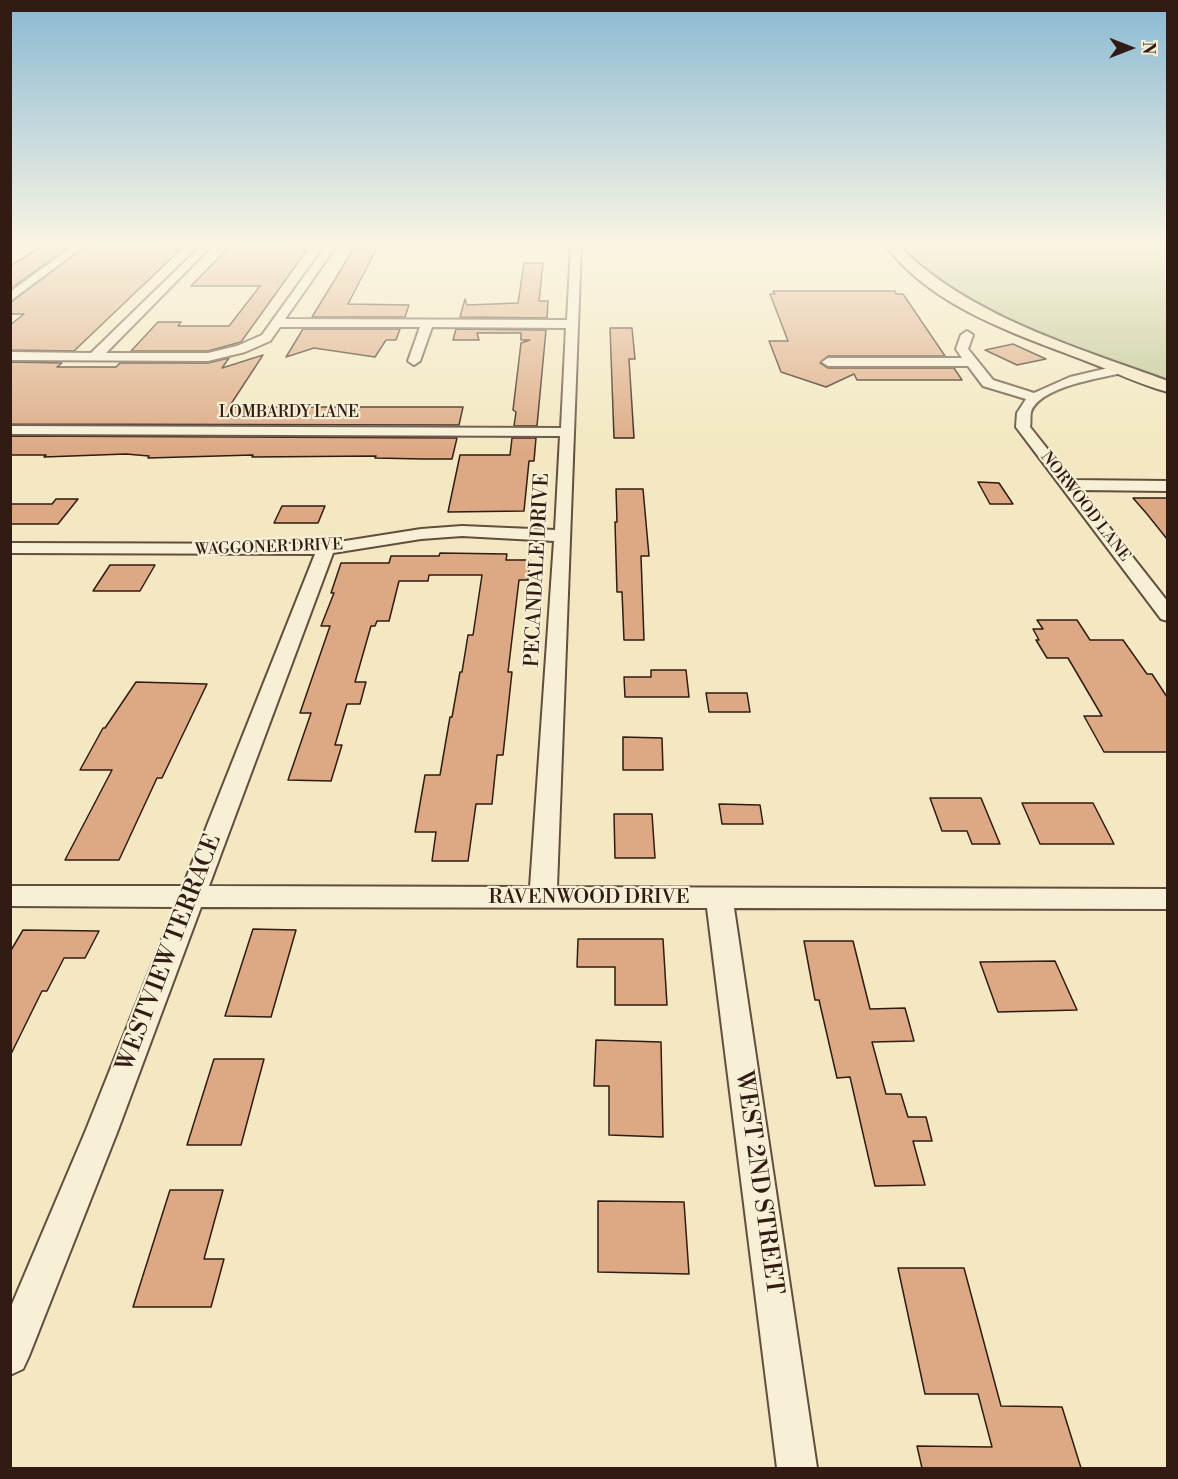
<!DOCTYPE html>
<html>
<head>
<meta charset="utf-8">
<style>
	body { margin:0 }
	#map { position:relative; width:1178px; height:1479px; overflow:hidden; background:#f3e8c1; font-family:"Libre Bodoni",serif }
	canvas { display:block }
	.frame { position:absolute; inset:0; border:12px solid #311b12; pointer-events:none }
	.north { position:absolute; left:1100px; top:18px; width:60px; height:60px; -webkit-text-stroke:4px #f7f0d7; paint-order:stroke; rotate:90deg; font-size:16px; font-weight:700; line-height:24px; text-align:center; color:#311b12 }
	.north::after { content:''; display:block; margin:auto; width:21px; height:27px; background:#311b12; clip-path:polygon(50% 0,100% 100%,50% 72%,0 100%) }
</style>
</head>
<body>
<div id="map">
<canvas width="1178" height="1479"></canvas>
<div class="frame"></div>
<div class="north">N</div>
</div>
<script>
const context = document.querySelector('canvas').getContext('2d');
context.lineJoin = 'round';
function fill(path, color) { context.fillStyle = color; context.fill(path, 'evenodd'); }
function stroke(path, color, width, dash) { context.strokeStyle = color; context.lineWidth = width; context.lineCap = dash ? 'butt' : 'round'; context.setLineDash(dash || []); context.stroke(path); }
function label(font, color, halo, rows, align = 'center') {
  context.font = font + ' "Libre Bodoni",serif'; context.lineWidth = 4.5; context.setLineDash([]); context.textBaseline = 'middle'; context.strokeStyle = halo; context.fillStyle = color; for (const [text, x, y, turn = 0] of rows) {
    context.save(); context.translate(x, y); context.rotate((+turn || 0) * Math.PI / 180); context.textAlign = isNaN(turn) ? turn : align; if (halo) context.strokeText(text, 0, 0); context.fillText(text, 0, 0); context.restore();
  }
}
fill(new Path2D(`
	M901 246H1167V380C1081 348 963 316 901 246Z`), '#bdc591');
const building = new Path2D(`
	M42 246H70L10 289V266Z
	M86 246H180L175 250H180L74 351 10 350V325L24 314H10V303Z
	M230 246H305L302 250H307L241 342 208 351H131L158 322H181L178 326H229L260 286H191Z
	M354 248H377L348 304 409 305 405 317H312Z
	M524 263H543L539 301H548L547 318 460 317 465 299 467 305 518 303Z
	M773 291H895L896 294H903L945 356H828L820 363 828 368H954L962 380H857L854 374 826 387 781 372 769 341H788L770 294H775Z
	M610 328H632L635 359H629L634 438H614Z
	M303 329H400L396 340H386L375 357 314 348 286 357Z
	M456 329 546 330 537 426H514L516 412 513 410 521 343 530 340H521V333H477L479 340H453Z
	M1013 344 1046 359 1017 365 985 350Z
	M263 355 229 407H463L459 425 10 424V362L62 363 57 367H116L120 363H208L229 358 222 368Z
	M10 436 457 438 452 459H423L375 458 376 456 252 457 253 455 148 458 149 456 126 454 44 457 46 455H10Z
	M512 438H536L534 461H529L524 511 448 512 460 455H510Z
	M978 482 999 483 1013 504H990Z
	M616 489H643L649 556H641L644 640H624L622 592H617L615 522H617Z
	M1133 498H1167V539L1147 514Z
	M56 499H78L58 524H10V504H52Z
	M282 506H325L318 523H274Z
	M440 553 507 554 506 560H530L528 580H519L508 672H512L503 755H497L492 804H476L468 861H432L436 832H415L425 775H440L450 717H452L460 672H462L468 635H473L482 575H429L428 581H399L389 621H377L375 626H371L355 682H366L360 704H347L335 745H342L331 781 288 780 311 713H300L330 626H321L334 593H331L341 563H389L391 556H439Z
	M110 565H155L140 591H93Z
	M1037 620H1077L1090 640H1123L1147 674H1152L1167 697V752H1104L1084 716H1102L1068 658H1047L1036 640H1039L1033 629H1043Z
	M651 670H686L689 697H625L624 677H651Z
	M136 682 207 684 162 778H157L119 860H65L112 770H80L103 728H105Z
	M706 693H747L750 712H709Z
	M623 737 662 738 663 770H623Z
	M930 798H981L1000 844H972L967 831H942Z
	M1022 803H1093L1114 844H1040Z
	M719 804 760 805 763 824H722Z
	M614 814H652L655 858H615Z
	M253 929 296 930 271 1017 225 1016Z
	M23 930 99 931 85 958H64L47 991H42L10 1056V952Z
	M578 939H663L667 1005H615V967H577Z
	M804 941H853L870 1009 905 1008 914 1041 872 1042 886 1094H901L908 1117H926L932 1141H913L925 1185 875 1186 850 1077 837 1078 819 1000H815Z
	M1055 961 1077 1010 998 1012 980 962Z
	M596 1040 661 1042 663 1137 609 1135V1086H594Z
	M214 1059H264L241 1145H187Z
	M170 1190H223L204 1259H224L211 1307H133Z
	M598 1201 684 1202 689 1274 598 1272Z
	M898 1268H964L1001 1406 1062 1407 1081 1468H922L917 1446 992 1447 978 1394H925Z`);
fill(building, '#dca984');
stroke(building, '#311b12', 1.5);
const minor = new Path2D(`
	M73 246H84L10 301V292Z
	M201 246H211L106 353H208L237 346 262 335 326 246H336L285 319 567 320 571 246H581L557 887 1168 889V909L734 908 817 1468H777L707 908 201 907 118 1130 29 1356 23 1369 10 1375V1309L86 1130 175 907 10 906V886H183L315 554 10 553V543L326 544 421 529 462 526 555 530 560 436 10 434V426L561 428 566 328 432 327 420 361 414 365 408 361 420 327H280L270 341 245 352 208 361 10 360V352L91 353ZM462 536 554 541 530 887 209 886 333 553 421 539Z
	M967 331 973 335 968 349 993 380 1034 393 1070 377 1121 365 1126 366 1128 369 1126 372C1102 378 1040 386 1031 412 1030 416 1031 422 1030 427L1072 480 1168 481V491L1080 490 1168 602V621L1161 619 1016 427 1017 413 1026 399 983 386 968 366H828L822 362 828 358H962L956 349 961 335Z`);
const major = new Path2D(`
	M886 246H899C966 315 1078 348 1168 381V392C1140 385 1113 371 1086 361 1016 334 933 308 886 246Z`);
stroke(minor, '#624e3e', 4);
stroke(major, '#311b12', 4);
fill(minor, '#f7f0d7');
fill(major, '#f3e8c1');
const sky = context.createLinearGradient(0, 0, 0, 453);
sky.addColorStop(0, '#89b9d3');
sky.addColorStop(0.54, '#faf5e3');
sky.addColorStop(1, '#faf5e300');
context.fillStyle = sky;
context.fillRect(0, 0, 1178, 453);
label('16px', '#311b12', '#f7f0d7', [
	["LOMBARDY LANE",289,413],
	["NORWOOD LANE",1085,507,52],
	["WAGGONER DRIVE",269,548,-2]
]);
label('20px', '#311b12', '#f7f0d7', [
	["PECANDALE DRIVE",538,570,-87],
	["RAVENWOOD DRIVE",589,898]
]);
label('24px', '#311b12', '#f7f0d7', [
	["WESTVIEW TERRACE",170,953,-69],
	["WEST 2ND STREET",758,1183,82]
]);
</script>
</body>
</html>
